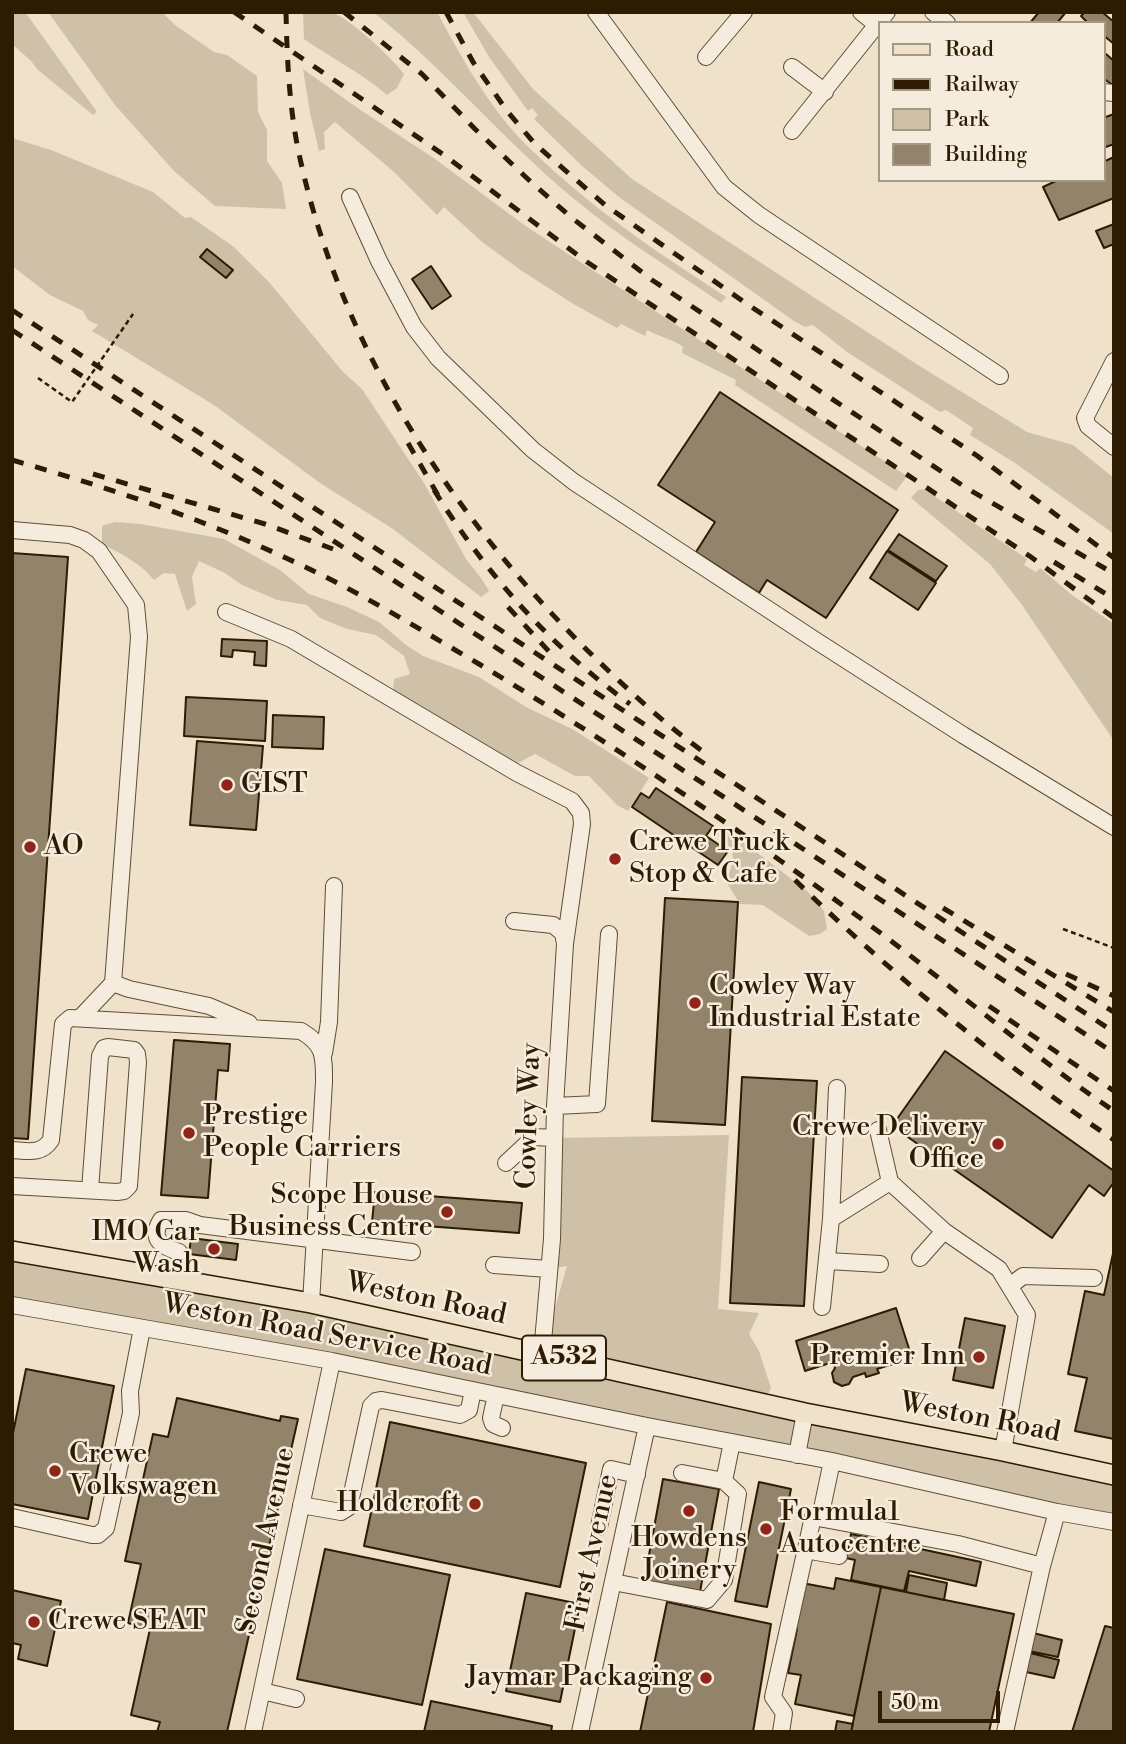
<!DOCTYPE html>
<html>
<head>
<meta charset="utf-8">
<style>
	body { margin:0 }
	#map { position:relative; width:1126px; height:1744px; overflow:hidden; background:#f0e2ca; font-family:"Libre Bodoni",serif }
	canvas { display:block }
	.frame { position:absolute; inset:0; border:14px solid #2d1c02; pointer-events:none }
	.legend { position:absolute; left:878px; top:21px; width:228px; height:161px; box-sizing:border-box; background:#f5ecdd; border:2px solid #a59985; margin:0; padding:9px 12px; list-style:none; font-size:21px; color:#2d1c02 }
	.legend li { display:flex; align-items:center; gap:14px; height:35px }
	.legend b { width:35px; border:2px solid #a59985 }
	.scale { position:absolute; left:878px; top:1691px; width:122px; height:32px; box-sizing:border-box; border:4px solid #2d1c02; border-top:0; padding-left:9px; font-size:21px; line-height:24px; white-space:nowrap; color:#2d1c02; -webkit-text-stroke:5px #f5ecdd; paint-order:stroke }
</style>
</head>
<body>
<div id="map">
<canvas width="1126" height="1744"></canvas>
<div class="frame"></div>
<ul class="legend">
<li><b style="height:9px;background:#f0e2ca"></b>Road</li>
<li><b style="height:9px;background:#2d1c02"></b>Railway</li>
<li><b style="height:19px;background:#cfc0a8"></b>Park</li>
<li><b style="height:19px;background:#92836a"></b>Building</li>
</ul>
<div class="scale">50 m</div>
</div>
<script>
const context = document.querySelector('canvas').getContext('2d');
context.lineJoin = 'round';
function fill(path, color) { context.fillStyle = color; context.fill(path, 'evenodd'); }
function stroke(path, color, width, dash) { context.strokeStyle = color; context.lineWidth = width; context.lineCap = dash ? 'butt' : 'round'; context.setLineDash(dash || []); context.stroke(path); }
function label(font, color, halo, rows, align = 'center') {
  context.font = font + ' "Libre Bodoni",serif'; context.lineWidth = 5; context.setLineDash([]); context.textBaseline = 'middle'; context.strokeStyle = halo; context.fillStyle = color; for (const [text, x, y, turn = 0] of rows) {
    context.save(); context.translate(x, y); context.rotate((+turn || 0) * Math.PI / 180); context.textAlign = isNaN(turn) ? turn : align; if (halo) context.strokeText(text, 0, 0); context.fillText(text, 0, 0); context.restore();
  }
}
fill(new Path2D(`
	M12 12H25L97 112 93 115 38 70 31 61 12 44Z
	M48 12H162L175 25 214 52 227 55 257 76 258 112 267 130V161L282 183 286 209 215 206 174 171 115 105Z
	M303 12C311 12 323 10 331 12 351 19 391 57 404 74L397 88 387 95C362 73 331 58 304 39Z
	M373 12H437C458 51 480 91 508 125 522 142 538 156 554 171 607 219 666 258 726 297L721 303C672 269 619 237 573 198 503 140 444 68 373 12Z
	M463 12H473L533 89 632 179 918 365 1027 432 1073 445 1114 478V534L1015 463 970 435 973 428 946 410 940 412 847 352 813 325 805 327 794 321 619 197 582 166 534 119 538 115 532 108 528 111 489 57Z
	M303 69 359 109 435 159 527 227 907 476 896 491 735 385 736 380 682 353 683 347C673 339 659 337 647 330L645 336 621 324 617 328 575 305 522 271 482 242 444 207 437 215 394 172 335 122 324 132 325 149 319 151 310 113Z
	M12 138 51 150 153 192 185 218 191 217 234 247 269 282 343 372 362 389 424 483 466 559 481 578 489 591 481 597 393 529 320 483 214 405 92 331 98 325 88 320 83 311 50 295 12 266Z
	M924 489 1027 559 1024 565 1036 572 1040 568 1072 595 1114 624V741L1022 605 990 564 911 498 918 490Z
	M115 522 141 524 224 539 280 570 309 594 347 607 379 622 406 645 423 656 479 677 526 707 574 730 649 778 628 811 617 805 589 776H575L535 754 518 763 393 691 394 679 410 674 404 656 376 635 347 629 320 618 307 605 277 600 242 585 225 573 199 561 192 577 196 604 187 611 175 574 164 573 154 580C140 563 122 554 102 544V526Z
	M725 828 807 891 824 911 827 929 820 934 809 936 763 905 740 904 727 883C732 860 741 853 718 836L719 830Z
	M729 1135 718 1309 759 1313 749 1334 759 1351 771 1388 763 1403 1114 1475V1522L12 1305V1251L542 1353 567 1266 548 1269 554 1138Z`), '#cfc0a8');
const building = new Path2D(`
	M1039 12H1066L1057 23H1030Z
	M1085 12H1102L1114 22V44L1103 35V23H1088L1081 16Z
	M1106 54 1114 61V86L1103 78V57Z
	M1114 114V144L1103 148V118Z
	M1114 157V198L1059 220 1043 187 1058 180H1103V162Z
	M1114 224V244L1104 248 1096 231Z
	M207 249 233 270 226 278 200 257Z
	M431 266 451 296 432 309 412 279Z
	M720 392 898 510 826 618 767 580 759 593 696 552 715 522 658 485Z
	M899 534 947 566 936 581 888 550Z
	M887 551 936 583 918 610 870 578Z
	M12 553 68 557 28 1139 12 1138Z
	M222 639 267 641 266 666 254 665 255 652 233 650 232 657 221 656Z
	M186 697 267 701 265 741 184 736Z
	M273 715 324 717 323 749 272 747Z
	M197 741 263 746 256 830 190 825Z
	M656 788 713 826 706 836 728 851 718 865 632 807 641 793 649 798Z
	M665 898 738 902 725 1125 652 1121Z
	M174 1040 230 1044 228 1071 218 1070 208 1198 161 1195Z
	M945 1051 1114 1171V1182L1104 1196 1089 1185 1052 1238 892 1126Z
	M742 1077 817 1081 804 1306 730 1303Z
	M375 1192 522 1203 519 1233 372 1222Z
	M191 1238 238 1244 236 1260 189 1254Z
	M1114 1249V1439L1075 1431 1087 1378 1068 1374 1085 1291 1104 1295Z
	M896 1308 912 1358 877 1369 879 1373 866 1377 865 1373 853 1377 849 1384 842 1386 834 1382 832 1373 835 1368 833 1362 805 1371 796 1341Z
	M965 1318 1005 1326 993 1388 953 1380Z
	M26 1369 114 1386 88 1519 12 1504V1438Z
	M177 1398 280 1421 281 1416 298 1419 227 1732H157L160 1722 131 1715 150 1629 128 1623 141 1564 125 1561 153 1434 168 1437Z
	M390 1422 586 1463 560 1587 364 1546Z
	M663 1479 719 1489 700 1592 644 1582Z
	M759 1482 791 1489 767 1607 735 1601Z
	M851 1534 981 1562 976 1586 909 1571 904 1591 851 1580 855 1560 846 1558Z
	M325 1549 450 1575 422 1705 297 1679Z
	M909 1575 947 1583 944 1600 906 1592Z
	M836 1578 881 1587 854 1716 795 1704 801 1675 788 1673 797 1629 793 1628 802 1583 834 1589Z
	M881 1587 1014 1614 989 1732H851Z
	M12 1590 61 1601 47 1666 18 1659 21 1645 12 1643Z
	M526 1593 580 1604 560 1702 506 1691Z
	M667 1602 771 1624 753 1732H640Z
	M1105 1626 1114 1628V1732H1072Z
	M1033 1633 1062 1640 1058 1657 1029 1651Z
	M1030 1653 1059 1660 1054 1678 1026 1672Z
	M431 1701 552 1726 551 1732H424Z
	M837 1721 853 1724 851 1732H835Z`);
fill(building, '#92836a');
stroke(building, '#2d1c02', 2);
const minor = new Path2D(`
	M596 12 724 187 759 215 1000 376
	M861 12 877 25
	M933 12 947 23
	M706 57 744 12
	M792 67 825 92
	M1103 92 1114 93
	M792 131 887 12
	M350 197 379 261 414 327 438 358 533 450 574 482 818 642 963 735 1114 827
	M1114 361 1085 418 1088 426 1114 447
	M12 530 70 535 84 540 99 551 136 605 139 637 113 983 80 1018
	M226 612 291 639 517 773 572 801 581 813 582 824 565 944
	M514 921 553 925 563 933 565 944 555 1106 552 1239 542 1353
	M113 983 129 989 209 1006 249 1023
	M324 1053 329 1022 334 886
	M555 1106 597 1104 609 934
	M878 1130 890 1182 944 1231 999 1269 1027 1315 1003 1451
	M12 1150C28 1151 41 1155 51 1140L63 1024 70 1018 301 1031C325 1045 324 1057 324 1082L311 1303
	M506 1163 534 1137 554 1138
	M12 1186 117 1192 124 1191 129 1186 138 1062 137 1054 134 1050 108 1047 104 1048 100 1056 90 1190
	M831 1219 837 1088
	M179 1252C163 1247 149 1240 161 1220H186L200 1225 412 1252
	M920 1258 944 1231
	M828 1261 880 1264
	M494 1265 548 1269
	M1010 1286 1023 1276 1094 1278
	M12 1305 332 1361 647 1426 832 1461 1057 1512 1114 1522
	M822 1307 831 1219 890 1182
	M496 1395 491 1418 493 1424 502 1428
	M797 1455 805 1413
	M724 1481 732 1442
	M301 1505 341 1512 349 1507 371 1406 376 1401 382 1400 460 1415 469 1410 473 1390
	M12 1517 92 1535H98L106 1528 131 1413 130 1391 142 1328
	M820 1518 832 1461
	M599 1527 611 1469 637 1475
	M805 1550 839 1556
	M613 1582 707 1600 724 1580 738 1494 724 1481 682 1473
	M262 1691 296 1699
	M253 1732 332 1361
	M580 1732 647 1426
	M781 1732 784 1713 773 1697 813 1517 958 1544 1042 1566 1057 1512
	M1005 1732 1042 1566`);
const major = new Path2D(`
	M12 1251 311 1303 805 1413 1003 1451 1114 1475`);
stroke(minor, '#5e4e34', 18);
stroke(major, '#2d1c02', 22);
stroke(new Path2D(`
	M1063 929 1114 948`), '#2d1c02', 2.5, [5, 3.5]);
stroke(minor, '#f5ecdd', 16);
stroke(major, '#f0e2ca', 19);
stroke(new Path2D(`
	M234 12 444 155 587 262 1031 557 1114 618
	M286 12C287 58 289 104 298 149 338 343 449 513 588 651 626 688 665 725 708 755
	M344 12 422 74 475 129 531 182 572 218 652 280 968 489 1106 569
	M446 12 473 62 507 111 535 144 605 205 747 304 976 455 1114 558
	M12 310 1114 1032
	M12 330 1114 1053
	M408 443 439 497
	M12 460C106 487 198 517 286 558 353 588 416 627 479 664 612 744 742 831 867 923 950 984 1028 1053 1114 1111
	M93 474 265 524 333 549
	M434 490C486 574 550 646 630 704
	M1054 562 1114 599
	M508 607 555 658
	M795 880C893 976 1001 1063 1114 1140
	M943 908 1114 1012
	M1066 974 1114 996
	M989 1006 1114 1091`), '#2d1c02', 5, [12, 12]);
stroke(new Path2D(`
	M38 378 72 402 133 314`), '#2d1c02', 2.5, [5, 3.5]);
for (const [x, y, r, color] of [
	[227,785,7,"#8f2418"],
	[30,847,7,"#8f2418"],
	[615,859,7,"#8f2418"],
	[695,1003,7,"#8f2418"],
	[189,1133,7,"#8f2418"],
	[998,1144,7,"#8f2418"],
	[447,1212,7,"#8f2418"],
	[214,1249,7,"#8f2418"],
	[979,1357,7,"#8f2418"],
	[55,1471,7,"#8f2418"],
	[475,1504,7,"#8f2418"],
	[689,1511,7,"#8f2418"],
	[766,1529,7,"#8f2418"],
	[34,1622,7,"#8f2418"],
	[706,1678,7,"#8f2418"]
]) { const dot = new Path2D(); dot.arc(x, y, r, 0, 2 * Math.PI); context.fillStyle = color; context.fill(dot); stroke(dot, '#f5ecdd', 2.5); }
for (const [x, y, w] of [
	[564,1358,84]
]) { const box = new Path2D(); box.roundRect(x - w / 2, y - 22.5, w, 45, 5); context.fillStyle = '#f5ecdd'; context.fill(box); stroke(box, '#2d1c02', 2); }
label('bold 26px', '#2d1c02', null, [
	["A532",564,1358]
]);
label('28px', '#2d1c02', '#f5ecdd', [
	["GIST",241,785],
	["Crewe Truck",629,843],
	["Stop & Cafe",629,875],
	["AO",44,847],
	["Cowley Way",709,987],
	["Industrial Estate",709,1019],
	["Prestige",203,1117],
	["People Carriers",203,1149],
	["Crewe Delivery",984,1128,"right"],
	["Office",984,1160,"right"],
	["Scope House",433,1196,"right"],
	["Business Centre",433,1228,"right"],
	["IMO Car",200,1233,"right"],
	["Wash",200,1265,"right"],
	["Premier Inn",965,1357,"right"],
	["Crewe",69,1455],
	["Volkswagen",69,1487],
	["Holdcroft",461,1504,"right"],
	["Formula1",780,1513],
	["Autocentre",780,1545],
	["Howdens",689,1539,"center"],
	["Joinery",689,1571,"center"],
	["Crewe SEAT",48,1622],
	["Jaymar Packaging",692,1678,"right"]
], 'left');
label('28px', '#2d1c02', '#f5ecdd', [
	["Cowley Way",530,1116,-88],
	["Weston Road",426,1300,12],
	["Weston Road Service Road",327,1336,11],
	["Weston Road",980,1419,11],
	["Second Avenue",267,1541,-78],
	["First Avenue",593,1553,-78]
]);
</script>
</body>
</html>
